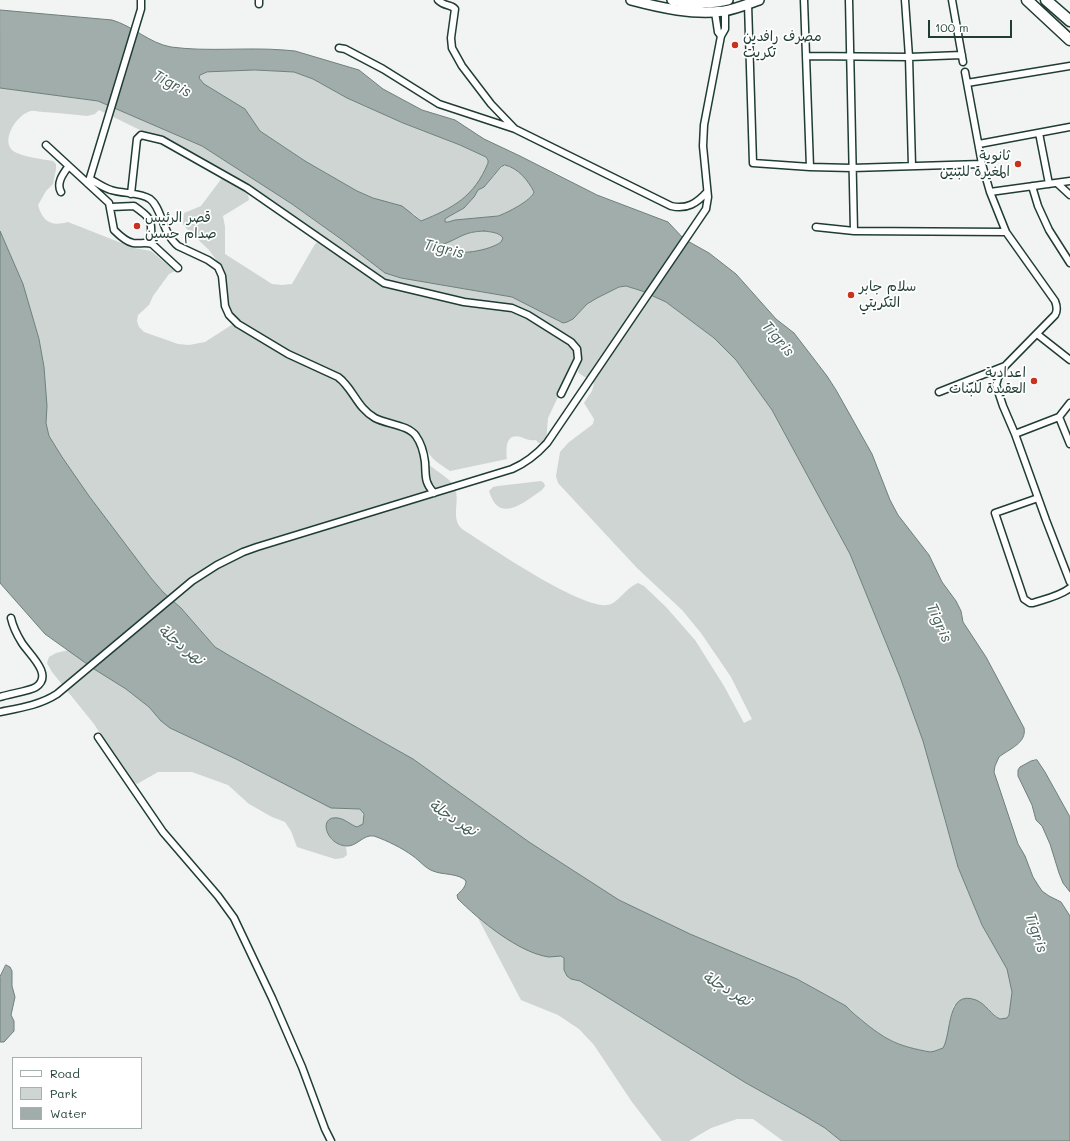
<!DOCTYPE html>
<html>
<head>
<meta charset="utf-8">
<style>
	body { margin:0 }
	#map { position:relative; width:1070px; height:1141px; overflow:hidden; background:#f2f3f3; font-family:Mali,sans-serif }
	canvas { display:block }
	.legend { position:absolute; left:12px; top:1057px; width:130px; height:72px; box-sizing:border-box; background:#fff; border:1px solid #a5b1ae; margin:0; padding:5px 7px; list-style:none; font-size:12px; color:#1f3d34 }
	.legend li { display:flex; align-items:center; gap:8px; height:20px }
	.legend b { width:20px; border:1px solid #a5b1ae }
	.scale { position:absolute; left:928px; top:20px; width:84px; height:18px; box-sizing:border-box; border:2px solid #1f3d34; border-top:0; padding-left:5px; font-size:12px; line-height:14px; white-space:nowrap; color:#1f3d34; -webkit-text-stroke:3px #fff; paint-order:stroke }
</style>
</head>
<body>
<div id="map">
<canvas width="1070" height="1141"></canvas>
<ul class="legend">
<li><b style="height:5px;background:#fff"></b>Road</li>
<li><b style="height:11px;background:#ced5d3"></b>Park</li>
<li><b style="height:11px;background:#a1adaa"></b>Water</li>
</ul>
<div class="scale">100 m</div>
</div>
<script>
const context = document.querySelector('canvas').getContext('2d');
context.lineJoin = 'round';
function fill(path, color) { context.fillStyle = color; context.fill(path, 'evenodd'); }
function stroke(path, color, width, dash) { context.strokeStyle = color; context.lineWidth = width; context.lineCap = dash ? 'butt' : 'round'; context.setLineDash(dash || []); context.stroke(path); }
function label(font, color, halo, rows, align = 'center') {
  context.font = font + ' Mali,"Playpen Sans Arabic",sans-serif'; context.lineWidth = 3.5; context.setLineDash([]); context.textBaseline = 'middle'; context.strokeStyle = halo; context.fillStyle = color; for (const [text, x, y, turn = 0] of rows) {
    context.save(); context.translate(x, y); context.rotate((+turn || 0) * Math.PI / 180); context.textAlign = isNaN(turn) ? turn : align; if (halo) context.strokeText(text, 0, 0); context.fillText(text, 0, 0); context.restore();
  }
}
fill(new Path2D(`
	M255 70 294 72 313 79 347 98 403 123 460 145 486 157 488 160V163C474 197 453 208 421 221L414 214 357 191 305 161 260 131 245 109 204 84 199 78 200 75 207 72Z
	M0 88 98 101 202 146 292 204 341 239 385 273 401 278 512 297 545 313 559 322 573 319 587 304 597 298 619 287 626 286 642 291 666 302 714 338 736 360 772 410 850 554 900 677 923 741 946 823 958 867 982 925 1007 969 1012 992 1011 1010 1007 1018 1003 1020 997 1017 983 1005H954C948 1019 951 1035 943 1048L935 1051 930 1052C899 1046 889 1042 865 1023 858 1017 851 1012 846 1006L797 979 690 934 619 900 529 842 413 759 230 656 215 647 181 608 163 592 151 578 89 496 62 457 49 436 46 423 44 367 39 339 23 284 0 231ZM99 110 138 129 175 144 214 165 250 187 383 279 440 294 512 305 522 310 577 343 582 352 578 372C583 377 589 378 594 384L592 391 584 403 594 419 593 424 568 443 560 452 556 476 558 483 637 568 682 610 701 633 731 677 752 719 744 723 724 686 695 640 666 607 644 586 638 583C626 588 620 600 611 604 588 615 486 544 462 529 448 516 465 495 450 481 444 475 435 470 428 464 420 455 420 441 409 433 401 427 387 427 377 423 360 416 351 397 341 382L338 380 293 360 233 324 205 342 189 345 178 344 144 332 139 327 137 321 138 315 149 305 153 296 169 274 175 271 151 251 134 248 68 222C51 227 42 221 38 205L46 191 53 184 56 169V164L53 161C42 159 22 157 13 151 0 140 17 114 31 111 34 110 40 112 43 112 58 113 72 114 87 116L95 114Z
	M503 166C517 164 528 180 534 192 532 200 507 213 498 216L445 222V218L448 217 464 208 474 197 478 190 484 187Z
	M222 178C232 183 249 188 249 200L223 216 225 227V254L272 284 282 285 292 284 315 244 318 242 381 285 388 287 420 296 504 310 525 317 573 347 576 354 574 363 548 418 546 442 538 443 536 440C530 441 526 439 521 437 505 433 506 449 507 459L450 471C443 466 435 462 430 455 424 446 421 435 414 427L385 419 377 415 369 409 357 396 348 379 293 355 240 320 230 311 227 304 224 273 222 268 209 250 186 228 183 224 184 213 201 206Z
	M484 231C490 232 499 232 503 238L501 242C488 253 463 255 446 250L444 247V244L463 234Z
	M541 481 544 483 545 486 542 490C524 502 499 525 489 491L493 487 498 486Z
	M69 650 94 669 126 689 149 707 161 721 180 733 236 759 331 808 360 809C364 814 368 827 358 827 354 827 349 823 346 821L326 830C329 840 337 843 346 847L347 855 343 858 335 859 297 847 291 831 285 822 272 817 249 804 228 785 192 772H158L137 784 130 780 94 724 52 672 47 663 49 657 56 653Z
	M478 918 491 928 561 956 564 958V970L572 979 580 981 602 994 746 1083 805 1116 825 1128 841 1141H783L753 1119H737L711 1128 689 1141H662L632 1102 594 1045 579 1029 558 1015 521 1000Z`), '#ced5d3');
const water = new Path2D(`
	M0 10 112 20C133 26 149 43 171 47 208 52 246 47 284 50L295 51 359 70 383 89 422 110 455 120 484 139 520 156 597 195 668 222 684 239 709 253 736 274 776 319 794 333 827 376 836 390 872 454 890 500 898 515 929 555 942 582 956 601 961 611 963 622 986 657 1024 728C1027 743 1009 749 999 757L995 766 994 772 1018 844 1025 856 1033 877 1038 885 1042 891 1049 896 1061 902 1070 916V1141H841L825 1128 805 1116 746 1083 602 994 580 981 571 979 567 976 564 970V958L561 956C557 956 553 957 549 957 519 953 479 920 458 899L457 895C461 891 466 887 466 881 459 873 442 875 433 871 425 868 420 861 413 856 402 848 388 841 374 836 363 834 357 847 346 846 325 844 318 815 338 818 345 819 351 825 357 827L363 824 364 814 360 809 331 808 236 759 170 728 161 721 149 707 126 689 94 669 45 634 0 583V231L23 284 39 339 44 367 47 406 46 423 49 436 62 457 89 496 151 578 163 592 181 608 215 647 230 656 413 759 529 842 619 900 690 934 797 979 846 1006C851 1012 858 1017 865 1023 889 1042 899 1046 930 1052L935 1051 943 1048C952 1033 946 989 976 1000 986 1004 991 1015 1000 1019L1007 1018 1009 1015 1012 992 1007 969 982 925 958 867 946 823 923 741 900 677 850 554 772 410 736 360 714 338 666 302 642 291 626 286 619 287 597 298 587 304 573 319 567 322 563 323 512 297 401 278 385 273 341 239 292 204 202 146 98 101 0 88ZM255 70 294 72 313 79 347 98 403 123 460 145 486 157 488 160V163C474 197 453 208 421 221L402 206 373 198 357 191 305 161 260 131 245 109 204 84 199 78 200 75 207 72ZM505 165C518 168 528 180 534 192 532 200 507 213 498 216L455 220 448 222H445V219L448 217 464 208 474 197 478 190 484 187 501 167ZM484 231C490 232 499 232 503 238L501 242C491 250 454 258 444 247V244C462 237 463 232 484 231Z
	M1037 760 1045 772 1070 817V892L1063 883 1059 873 1050 844 1042 826 1036 820 1032 805 1018 776V770L1020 767 1031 761Z
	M6 965 10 967 12 971V986L15 997 11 1015 14 1021V1031L4 1042H0V977Z`);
fill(water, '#a1adaa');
stroke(water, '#6d807b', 1);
const minor = new Path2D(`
	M259 0V4
	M438 0C445 7 451 4 455 9L451 38 452 48 462 66 491 104 514 128
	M804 0 810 167
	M849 0 854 231
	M905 0 909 57 912 166
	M952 0 963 62
	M748 4 753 163 810 167 852 168 982 164
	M715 12 718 32 721 36
	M339 48 345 49 383 69 439 104 515 129 671 206C687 210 697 203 707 192
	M806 56 909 57 962 55
	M965 72 982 164 990 192 1006 232 1055 301C1057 306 1058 310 1055 315L1005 366 998 378 996 385 1003 406 1015 434 1046 520 1070 582
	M967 83 1070 66
	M1039 133 1049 184
	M979 144 1070 127
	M46 145 109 203 114 230C118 234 127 242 133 243 140 244 145 242 152 244L178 268
	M90 179C97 183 104 188 111 190 123 194 140 192 150 199 162 208 162 233 178 246L208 260 218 267 222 276 225 306 229 315 238 324 288 354 338 377C353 388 357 408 375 418 386 424 409 425 416 436 421 443 424 454 425 462 426 476 424 482 434 493
	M1057 183 1070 195
	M88 184 141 9V0
	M1032 186 1038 206 1049 230 1070 263
	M61 192C56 183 63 174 68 167
	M990 192 1070 181
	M131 194 137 139 141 135 162 140 247 188 384 283 464 302 512 308 528 315 571 342 577 349 578 359 561 394
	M111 207 134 206C157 222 149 221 152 244
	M816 227 854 231 1006 232
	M1037 334 1070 360
	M939 392 1005 366
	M1059 417 1070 444
	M1015 434 1059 417 1070 403
	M1038 498 995 513 1024 599 1030 603H1033C1045 599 1060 596 1070 588
	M0 697C8 694 30 691 36 687 54 675 29 654 22 643 17 635 13 627 11 618
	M0 712C20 708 40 705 57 694L192 581 217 565 243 552 257 547 512 469C526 463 537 454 547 443L706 209 708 197 703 146 704 125 721 36 725 29V11
	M98 737 163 832 218 896 234 918 272 998 302 1067 325 1129 331 1141`);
const secondary = new Path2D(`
	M631 0C661 8 693 15 724 11 736 9 748 4 759 0
	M672 0C690 3 710 5 728 0`);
const primary = new Path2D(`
	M1027 0 1070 40
	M1046 0 1070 21`);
stroke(minor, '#1f3d34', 9);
stroke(secondary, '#1f3d34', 12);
stroke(primary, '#1f3d34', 13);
stroke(minor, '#fff', 6);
stroke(secondary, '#fff', 9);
stroke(primary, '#fff', 10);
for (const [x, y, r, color] of [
	[735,45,4,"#c8321e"],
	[1018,164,4,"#c8321e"],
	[137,226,4,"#c8321e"],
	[851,295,4,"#c8321e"],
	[1034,381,4,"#c8321e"]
]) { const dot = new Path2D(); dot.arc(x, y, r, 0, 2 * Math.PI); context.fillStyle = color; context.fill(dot); stroke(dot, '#fff', 1.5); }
label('14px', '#1f3d34', '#fff', [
	["مصرف رافدين",743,37],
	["تكريت",743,53],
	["ثانوية",1010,156,"right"],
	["المغيرة للبنين",1010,172,"right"],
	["قصر الرئيس",145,218],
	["صدام حسين",145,234],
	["سلام جابر",859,287],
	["التكريتي",859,303],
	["اعدادية",1026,373,"right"],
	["العقيدة للبنات",1026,389,"right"]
], 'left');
label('italic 15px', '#465f57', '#fff', [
	["Tigris",172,84,28],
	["Tigris",444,249,13],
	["Tigris",778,339,50],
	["Tigris",939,623,66],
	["نهر دجلة",181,645,39],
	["نهر دجلة",453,818,33],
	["Tigris",1036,933,71],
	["نهر دجلة",727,989,30]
]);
</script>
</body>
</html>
